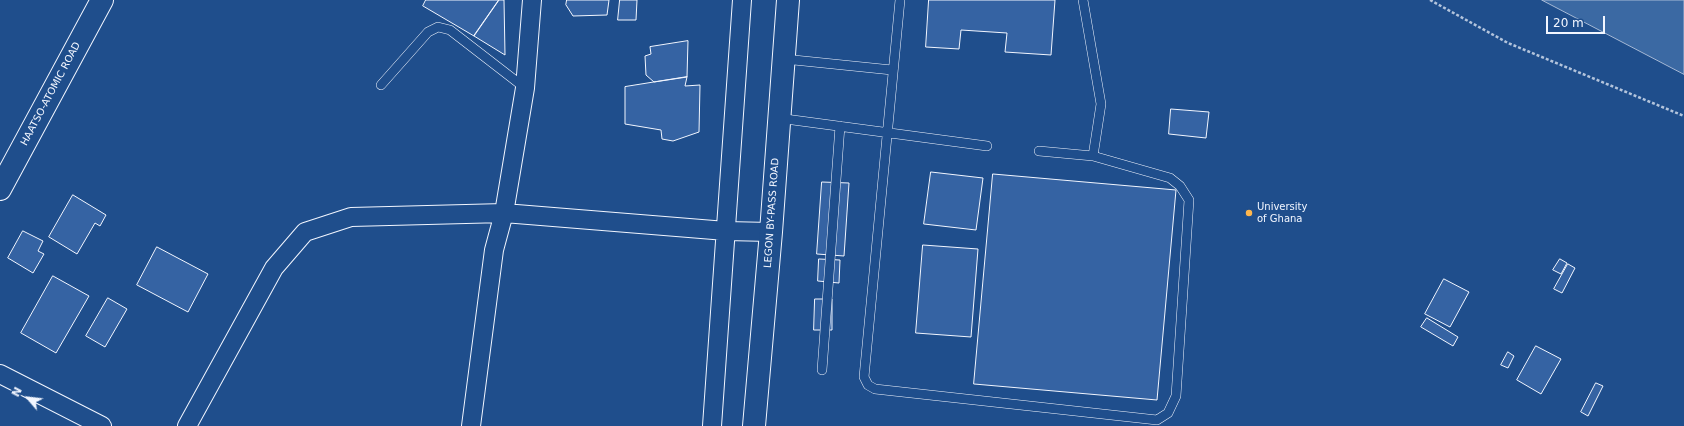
<!DOCTYPE html>
<html>
<head>
<meta charset="utf-8">
<style>
	body { margin:0 }
	#map { position:relative; width:1684px; height:426px; overflow:hidden; background:#1f4e8c; font-family:"DejaVu Sans",sans-serif }
	canvas { display:block }
	.north { position:absolute; left:8px; top:378px; width:40px; height:40px; -webkit-text-stroke:3px #1f4e8c; paint-order:stroke; rotate:298deg; font-size:11px; font-weight:700; line-height:16px; text-align:center; color:#f2f6ff }
	.north::after { content:''; display:block; margin:auto; width:14px; height:18px; background:#f2f6ff; clip-path:polygon(50% 0,100% 100%,50% 72%,0 100%) }
	.scale { position:absolute; left:1546px; top:16px; width:59px; height:18px; box-sizing:border-box; border:2px solid #f2f6ff; border-top:0; padding-left:5px; font-size:12px; line-height:14px; white-space:nowrap; color:#f2f6ff; -webkit-text-stroke:3px #1f4e8c; paint-order:stroke }
</style>
</head>
<body>
<div id="map">
<canvas width="1684" height="426"></canvas>
<div class="north">N</div>
<div class="scale">20 m</div>
</div>
<script>
const context = document.querySelector('canvas').getContext('2d');
context.lineJoin = 'round';
function fill(path, color) { context.fillStyle = color; context.fill(path, 'evenodd'); }
function stroke(path, color, width, dash) { context.strokeStyle = color; context.lineWidth = width; context.lineCap = dash ? 'butt' : 'round'; context.setLineDash(dash || []); context.stroke(path); }
function label(font, color, halo, rows, align = 'center') {
  context.font = font + ' "DejaVu Sans",sans-serif'; context.lineWidth = 3; context.setLineDash([]); context.textBaseline = 'middle'; context.strokeStyle = halo; context.fillStyle = color; for (const [text, x, y, turn = 0] of rows) {
    context.save(); context.translate(x, y); context.rotate((+turn || 0) * Math.PI / 180); context.textAlign = isNaN(turn) ? turn : align; if (halo) context.strokeText(text, 0, 0); context.fillText(text, 0, 0); context.restore();
  }
}
const water = new Path2D(`
	M1542 0H1684V74Z`);
fill(water, '#3b69a3');
stroke(water, '#a8bbd7', 1);
const building = new Path2D(`
	M426 0H499L474 36 423 6Z
	M499 0H504L505 55 474 36Z
	M567 0H609L607 15 573 16 566 5Z
	M620 0H637L636 20H618Z
	M929 0H1055L1051 55 1005 52 1007 33 961 30 959 49 926 47Z
	M688 41 687 77 654 82 646 75 645 56 651 54 650 47Z
	M687 77 685 86 700 85 699 132 673 141 662 139 661 130 625 124V87Z
	M1171 109 1209 112 1206 138 1169 134Z
	M931 172 983 178 976 230 924 224Z
	M993 174 1176 190 1157 400 974 384Z
	M822 182 849 183 844 256 817 254Z
	M73 195 106 215 100 226 95 223 77 254 49 237Z
	M23 231 43 241 38 251 44 254 33 273 8 258Z
	M923 245 978 249 971 337 916 333Z
	M157 247 208 274 188 312 137 285Z
	M819 259 840 260 839 283 818 281Z
	M1560 259 1567 263 1561 274 1553 270Z
	M1568 264 1575 268 1562 293 1554 289Z
	M53 276 89 296 56 353 21 333Z
	M1444 279 1469 292 1450 327 1425 314Z
	M108 298 127 309 105 347 86 336Z
	M815 299H832V330H814Z
	M1427 318 1458 337 1453 346 1421 327Z
	M1536 346 1561 359 1541 394 1517 380Z
	M1508 352 1514 356 1508 368 1501 365Z
	M1596 383 1603 386 1588 416 1581 412Z`);
fill(building, '#3563a3');
stroke(building, '#f2f6ff', 1);
const service = new Path2D(`
	M900 0 864 377 868 385 875 389 1157 420 1168 413 1176 396 1189 200 1180 186 1170 178 1093 156 1039 151
	M1083 0 1101 104 1093 156
	M784 59 892 70
	M381 85 428 32 438 27 450 30 525 88
	M778 118 987 146
	M822 370 840 126`);
const minor = new Path2D(`
	M0 374 102 426
	M187 426 274 268 305 232 351 217 504 213 726 231 771 232
	M471 426 494 250 504 213 525 88 532 0
	M712 426 742 0`);
const tertiary = new Path2D(`
	M754 426 771 232 788 0`);
const secondary = new Path2D(`
	M0 189 102 0`);
stroke(service, '#f2f6ff', 10);
stroke(minor, '#f2f6ff', 20);
stroke(tertiary, '#f2f6ff', 24);
stroke(secondary, '#f2f6ff', 24);
stroke(new Path2D(`
	M1430 0 1508 43 1684 116`), '#b3c4dc', 2.5, [3, 2]);
stroke(service, '#1f4e8c', 9);
stroke(minor, '#1f4e8c', 18);
stroke(tertiary, '#1f4e8c', 22);
stroke(secondary, '#1f4e8c', 22);
for (const [x, y, r, color] of [
	[1249,213,4,"#ffb74d"]
]) { const dot = new Path2D(); dot.arc(x, y, r, 0, 2 * Math.PI); context.fillStyle = color; context.fill(dot); stroke(dot, '#1f4e8c', 1.5); }
label('10px', '#f2f6ff', '#1f4e8c', [
	["HAATSO-ATOMIC ROAD",51,94,-62],
	["LEGON BY-PASS ROAD",772,213,-86]
]);
label('10px', '#f2f6ff', '#1f4e8c', [
	["University",1257,207],
	["of Ghana",1257,219]
], 'left');
</script>
</body>
</html>
